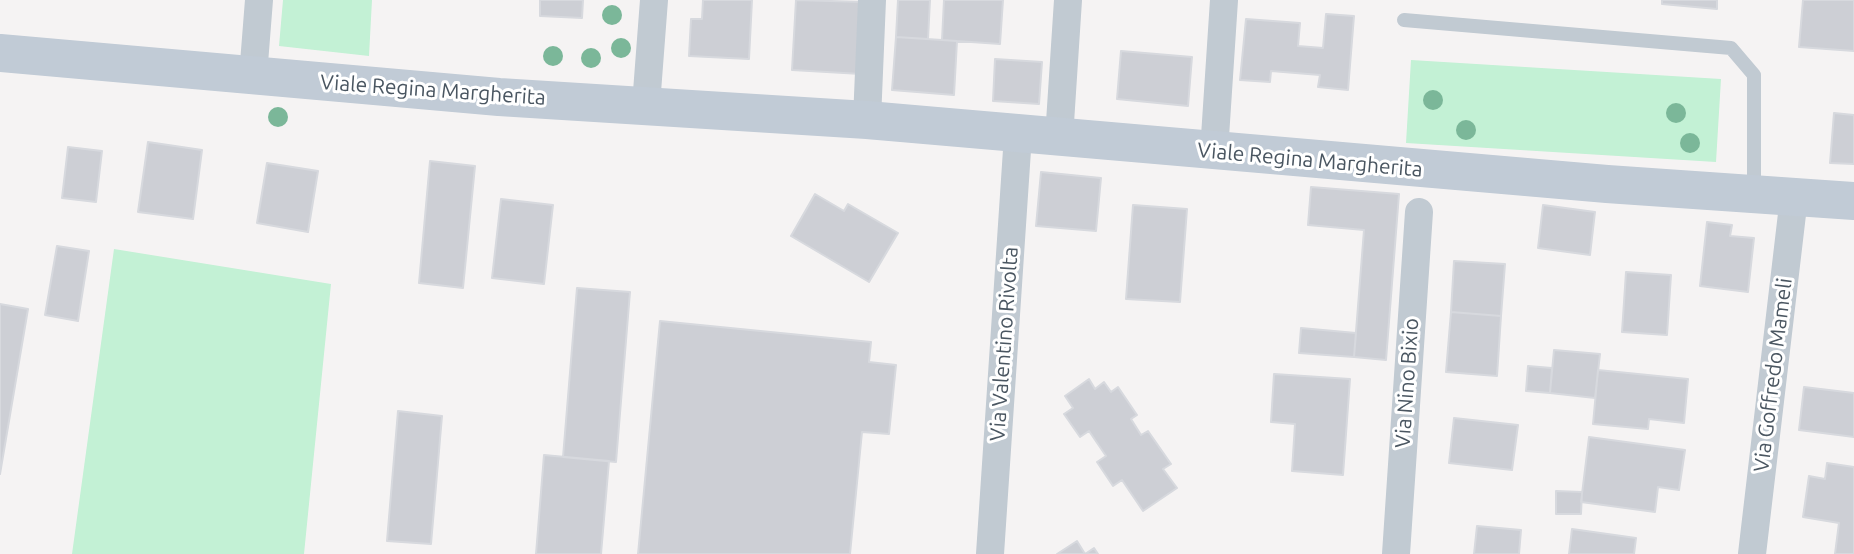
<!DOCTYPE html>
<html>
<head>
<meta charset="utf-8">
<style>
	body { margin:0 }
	canvas { display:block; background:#f5f3f3 }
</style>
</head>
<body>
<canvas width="1854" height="554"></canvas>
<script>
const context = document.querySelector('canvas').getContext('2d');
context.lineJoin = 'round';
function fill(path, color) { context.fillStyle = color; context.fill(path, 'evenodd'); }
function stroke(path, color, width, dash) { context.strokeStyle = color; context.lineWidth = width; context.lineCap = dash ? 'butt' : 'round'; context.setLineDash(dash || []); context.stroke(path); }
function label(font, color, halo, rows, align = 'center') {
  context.font = font + ' Ubuntu,sans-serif'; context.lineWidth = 6; context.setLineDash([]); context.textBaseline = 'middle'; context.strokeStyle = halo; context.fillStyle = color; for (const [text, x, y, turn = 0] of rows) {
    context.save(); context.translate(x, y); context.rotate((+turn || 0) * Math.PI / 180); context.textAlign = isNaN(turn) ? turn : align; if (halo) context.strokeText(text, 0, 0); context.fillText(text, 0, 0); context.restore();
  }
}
fill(new Path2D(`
	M283 0H372L369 56 279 46Z
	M1411 60 1721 79 1716 162 1406 143Z
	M114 249 331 284 304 554H72Z`), '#c3f1d5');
const building = new Path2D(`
	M540 0H583L582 18 540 16Z
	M703 0H752L749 59 689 56 691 19H702Z
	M796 0 864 2 861 74 792 70Z
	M898 0H930L928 39 896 37Z
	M944 0H1003L1000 44 942 40Z
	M1662 0H1717V9L1662 4Z
	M1803 0H1854V51L1799 47Z
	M1326 14 1354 16 1348 90 1318 87 1320 75 1271 71 1270 82 1240 80 1246 19 1300 23 1298 46 1323 48Z
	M896 37 957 41 954 95 892 90Z
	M1121 51 1192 57 1188 106 1117 99Z
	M995 59 1042 62 1039 104 993 101Z
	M1834 113 1854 115V164L1830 163Z
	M148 142 202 150 193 219 138 212Z
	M68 147 102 151 96 202 62 198Z
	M430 161 475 166 463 288 419 283Z
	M267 163 318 171 308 232 257 223Z
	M1041 172 1101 178 1096 231 1036 226Z
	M1311 187 1399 194 1386 360 1354 357 1364 230 1308 225Z
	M815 194 844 211 848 204 898 233 869 282 791 236Z
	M501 199 553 205 544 284 492 278Z
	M1133 205 1187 209 1180 302 1126 299Z
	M1543 205 1595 212 1590 255 1538 248Z
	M1707 222 1732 225 1730 236 1754 238 1748 292 1700 286Z
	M57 246 89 251 78 321 45 315Z
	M1454 261 1505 264 1501 316 1451 312Z
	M1626 272 1671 275 1667 335 1622 332Z
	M577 288 630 292 616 462 563 457Z
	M0 304 28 309 0 474Z
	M1451 312 1501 316 1497 376 1446 372Z
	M660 321 871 342 869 362 896 365 889 434 862 432 850 554H638Z
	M1301 328 1356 333 1354 357 1299 353Z
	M1554 350 1600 354 1595 398 1550 393Z
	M1528 366 1552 368 1550 393 1526 391Z
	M1598 370 1688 379 1684 423 1649 419 1648 429 1593 424Z
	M1274 374 1350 379 1343 475 1292 471 1295 424 1271 422Z
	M1089 379 1095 389 1104 382 1111 392 1118 387 1137 415 1131 419 1141 435 1148 431 1171 464 1163 469 1177 488 1143 511 1122 480 1113 486 1097 462 1106 456 1089 431 1080 437 1064 414 1073 408 1065 396Z
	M1804 387 1854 393V437L1799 430Z
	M398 411 442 416 431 544 387 541Z
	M1454 418 1518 425 1512 470 1449 463Z
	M1589 437 1685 450 1679 490 1658 487 1655 512 1581 502Z
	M544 455 609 461 601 554H536Z
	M1827 463 1854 467V554H1835L1839 523 1803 517 1809 476 1825 479Z
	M1556 491 1582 492 1581 514H1556Z
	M1477 526 1521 530 1519 554H1474Z
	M1572 529 1636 538 1634 554H1569Z
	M1077 541 1085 554 1094 548 1098 554H1057Z`);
fill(building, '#cdcfd5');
stroke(building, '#d7d9de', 2);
stroke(new Path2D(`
	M1404 20 1731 48 1754 75V193`), '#c1cad2', 14);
stroke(new Path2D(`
	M253 76 259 0
	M646 105 654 0
	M867 120 872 0
	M1059 138 1068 0
	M1214 152 1224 0
	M990 554 1018 135
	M1396 554 1419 212
	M1752 554 1794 197`), '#c1cad2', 28);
stroke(new Path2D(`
	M0 53 499 97 867 120 1607 184 1854 201`), '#c1cbd6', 38);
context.fillStyle = '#7bb799';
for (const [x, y] of [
	[612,15],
	[621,48],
	[553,56],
	[591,58],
	[1433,100],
	[1676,113],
	[278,117],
	[1466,130],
	[1690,143]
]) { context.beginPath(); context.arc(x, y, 10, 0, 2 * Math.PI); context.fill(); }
label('21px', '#4a5661', '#fff', [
	["Viale Regina Margherita",433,90,4],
	["Viale Regina Margherita",1310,160,5],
	["Via Valentino Rivolta",1004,344,-86],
	["Via Goffredo Mameli",1773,375,-83],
	["Via Nino Bixio",1407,383,-86]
]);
</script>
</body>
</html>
